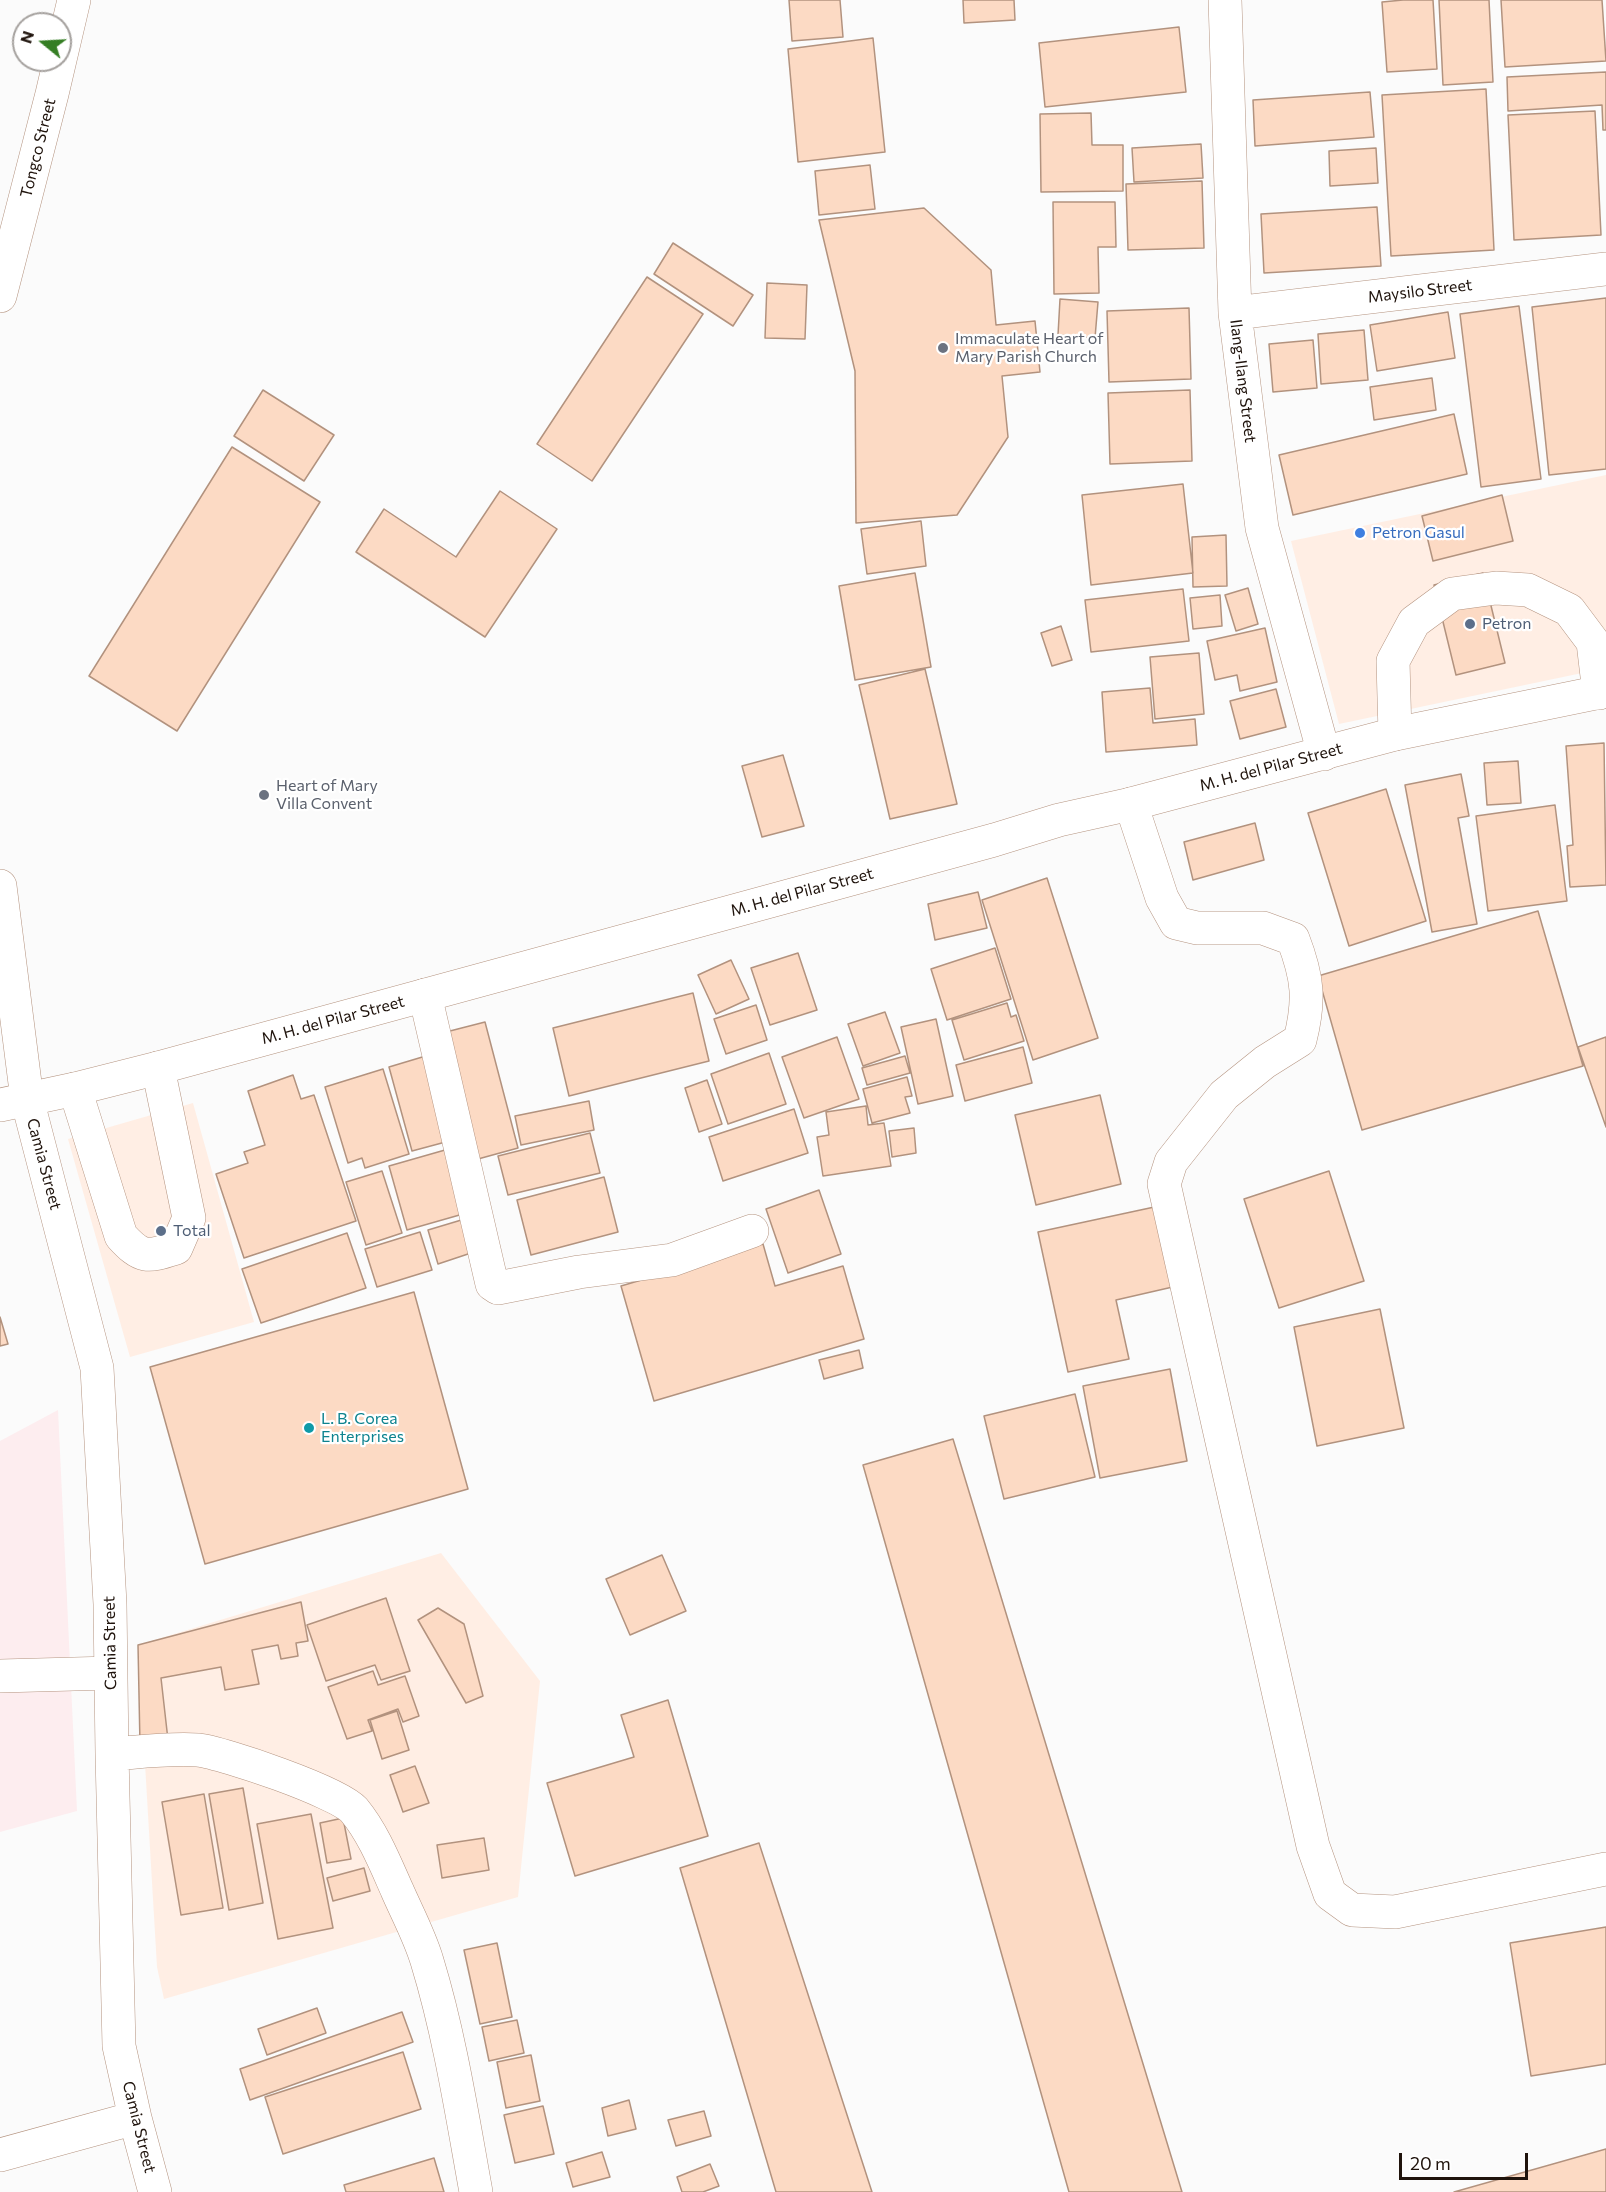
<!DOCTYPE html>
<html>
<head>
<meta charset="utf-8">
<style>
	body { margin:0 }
	#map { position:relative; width:1606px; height:2192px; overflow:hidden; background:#fbfbfb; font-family:Commissioner,sans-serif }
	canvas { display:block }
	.north { position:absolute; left:12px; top:12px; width:60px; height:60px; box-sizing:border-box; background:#fff; border:2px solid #a5a19e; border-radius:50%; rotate:288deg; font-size:16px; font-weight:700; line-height:24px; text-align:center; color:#1f130c }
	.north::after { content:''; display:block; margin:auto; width:21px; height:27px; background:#357e24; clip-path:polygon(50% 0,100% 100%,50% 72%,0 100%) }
	.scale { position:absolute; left:1399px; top:2153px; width:129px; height:27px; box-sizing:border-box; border:3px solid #1f130c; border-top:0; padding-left:8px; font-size:18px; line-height:21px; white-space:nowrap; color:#1f130c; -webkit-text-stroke:4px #fff; paint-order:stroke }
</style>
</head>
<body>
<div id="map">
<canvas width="1606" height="2192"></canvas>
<div class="north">N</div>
<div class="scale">20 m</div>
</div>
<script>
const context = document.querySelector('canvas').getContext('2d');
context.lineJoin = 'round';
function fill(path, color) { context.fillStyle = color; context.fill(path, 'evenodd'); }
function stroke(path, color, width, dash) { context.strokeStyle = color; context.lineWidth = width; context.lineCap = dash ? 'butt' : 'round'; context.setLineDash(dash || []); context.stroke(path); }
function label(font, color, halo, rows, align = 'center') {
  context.font = font + ' Commissioner,sans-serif'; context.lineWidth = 4.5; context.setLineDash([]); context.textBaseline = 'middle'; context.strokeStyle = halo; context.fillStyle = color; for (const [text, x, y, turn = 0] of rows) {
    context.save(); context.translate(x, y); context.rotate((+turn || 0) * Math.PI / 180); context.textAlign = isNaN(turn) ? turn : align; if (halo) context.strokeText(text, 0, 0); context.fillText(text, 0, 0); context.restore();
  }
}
fill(new Path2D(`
	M1606 475V668L1339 724 1291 541Z
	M193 1103 254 1322 130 1357 68 1139Z
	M441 1553 540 1681 518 1897 164 1999 157 1967 138 1645Z`), '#ffeee4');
fill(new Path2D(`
	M58 1410 77 1811 0 1832V1441Z`), '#fdedef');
const building = new Path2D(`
	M789 0H840L843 37 792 41Z
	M963 0H1014L1015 20 964 23Z
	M1403 0H1433L1437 69 1387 72 1382 2Z
	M1439 0H1489L1493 82 1443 85Z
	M1501 0H1602L1606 61 1505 67Z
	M1179 27 1186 92 1045 107 1039 43Z
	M873 38 885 152 798 162 788 49Z
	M1606 72V130H1603L1602 105 1508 111 1507 77Z
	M1486 89 1494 250 1391 256 1382 95Z
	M1370 92 1374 137 1255 146 1253 100Z
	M1595 111 1601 235 1514 240 1508 115Z
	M1091 113 1092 145H1123V191L1041 192 1040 114Z
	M1201 144 1203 178 1134 182 1132 148Z
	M1376 148 1378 183 1330 186 1329 151Z
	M870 165 875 209 819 215 815 171Z
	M1202 181 1204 248 1128 250 1126 184Z
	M1053 202H1115L1116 247H1098L1099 293 1054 294Z
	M1377 207 1381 266 1264 273 1261 214Z
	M924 208 991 270 996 325 1035 321 1040 372 1002 376 1008 437 957 515 856 523 855 371 819 220Z
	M673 243 753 295 733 326 654 274Z
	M647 277 703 314 592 481 537 444Z
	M767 283 807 285 805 339 765 338Z
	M1606 298V469L1549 475 1532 307Z
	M1060 299 1098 302 1095 338 1058 335Z
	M1519 306 1541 479 1481 487 1460 314Z
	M1189 308 1191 379 1109 382 1107 311Z
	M1448 312 1455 358 1377 371 1370 325Z
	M1364 330 1368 380 1321 384 1318 334Z
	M1313 340 1317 388 1273 392 1269 344Z
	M1432 378 1436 410 1374 420 1370 387Z
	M263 390 334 435 304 481 234 436Z
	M1190 390 1192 461 1110 464 1108 393Z
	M1454 414 1467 474 1293 515 1279 455Z
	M232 447 320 502 177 731 89 676Z
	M1183 484 1193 573 1091 585 1082 495Z
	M500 491 557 529 485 637 356 552 384 509 456 557Z
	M1502 495 1513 541 1433 561 1422 516Z
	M921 521 926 566 867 574 861 529Z
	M1226 535 1227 586 1193 587 1192 537Z
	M915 573 931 667 855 680 839 586Z
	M1483 573 1505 663 1456 675 1434 585Z
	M1248 588 1258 624 1236 631 1225 595Z
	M1183 589 1189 641 1091 652 1085 600Z
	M1220 595 1222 626 1193 629 1190 598Z
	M1061 626 1072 660 1052 666 1041 633Z
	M1265 628 1277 682 1240 691 1237 675 1215 680 1207 641Z
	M1199 653 1204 714 1155 719 1150 657Z
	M925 669 957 804 890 819 859 685Z
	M1150 688 1153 723 1195 719 1197 745 1106 752 1102 692Z
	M1276 689 1286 727 1240 739 1230 701Z
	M1604 743 1606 885 1570 887 1567 846 1573 845 1566 746Z
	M783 755 804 826 762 837 742 766Z
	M1518 761 1521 803 1487 805 1484 763Z
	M1461 774 1469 816 1458 818 1477 924 1432 932 1405 785Z
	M1386 789 1426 921 1349 946 1308 813Z
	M1555 805 1567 901 1488 911 1476 816Z
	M1255 823 1264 860 1193 880 1184 842Z
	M1047 878 1098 1038 1033 1060 982 900Z
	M978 892 987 928 935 940 928 904Z
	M1538 911 1583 1066 1362 1130 1318 976Z
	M995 948 1011 999 947 1020 931 969Z
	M798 953 817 1010 770 1025 751 968Z
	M731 960 749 999 716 1014 698 975Z
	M693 993 709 1061 569 1096 553 1028Z
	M1007 1003 1011 1017 1016 1015 1024 1041 964 1060 952 1020Z
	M756 1005 767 1040 726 1054 714 1019Z
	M885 1012 900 1053 863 1066 848 1024Z
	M936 1019 953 1096 918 1104 901 1027Z
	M485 1022 518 1148 478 1159 446 1032Z
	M837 1037 859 1099 804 1118 782 1057Z
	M1606 1037V1127L1578 1047Z
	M1023 1047 1032 1083 965 1101 956 1065Z
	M769 1053 786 1104 728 1124 711 1074Z
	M429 1055 453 1140 412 1151 389 1067Z
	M905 1056 910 1073 867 1085 862 1068Z
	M383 1069 409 1154 365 1168 362 1158 348 1163 325 1087Z
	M293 1075 301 1099 314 1095 356 1221 244 1258 216 1174 248 1163 244 1152 265 1145 248 1091Z
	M907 1077 912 1096 905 1097 910 1113 872 1123 863 1089Z
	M707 1080 722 1124 699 1132 685 1088Z
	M1100 1095 1121 1184 1036 1205 1015 1115Z
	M589 1101 594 1130 521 1145 515 1116Z
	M866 1106 868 1125 884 1123 891 1166 823 1176 817 1137 829 1135 826 1112Z
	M794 1109 808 1153 723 1181 709 1137Z
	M914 1128 916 1153 892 1157 889 1131Z
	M590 1133 600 1173 508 1195 498 1156Z
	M452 1148 470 1212 407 1230 389 1166Z
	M382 1171 402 1233 366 1245 346 1182Z
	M1329 1171 1364 1281 1279 1308 1244 1199Z
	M604 1177 618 1232 531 1255 517 1200Z
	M819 1190 841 1254 788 1273 766 1209Z
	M1159 1206 1177 1286 1116 1300 1129 1359 1068 1372 1038 1232Z
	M468 1218 477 1251 438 1264 428 1230Z
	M420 1232 432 1270 377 1287 365 1249Z
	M347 1233 366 1288 261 1323 242 1269Z
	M763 1244 775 1286 843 1266 864 1339 654 1401 621 1286Z
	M414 1292 468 1489 205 1564 150 1367Z
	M1380 1309 1404 1428 1317 1446 1294 1327Z
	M0 1317 8 1344 0 1346Z
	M859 1350 863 1368 824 1379 819 1360Z
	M1170 1369 1187 1461 1100 1478 1083 1386Z
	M1075 1394 1095 1477 1004 1499 984 1416Z
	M953 1439 1182 2192H1069L863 1465Z
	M662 1555 686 1611 630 1635 606 1579Z
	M386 1598 410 1671 381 1680 375 1665 326 1681 307 1625Z
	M301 1602 308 1641 296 1643 298 1656 281 1659 278 1645 252 1650 259 1684 225 1690 221 1667 161 1678 168 1740 140 1745 138 1645Z
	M438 1608 464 1624 483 1696 466 1703 418 1620Z
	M373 1671 378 1685 405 1676 419 1716 403 1722 398 1709 368 1720 372 1731 347 1739 328 1687Z
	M668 1700 708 1836 575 1876 547 1783 634 1757 621 1715Z
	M397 1711 409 1750 382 1759 370 1720Z
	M415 1766 429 1803 403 1812 390 1775Z
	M243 1788 263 1903 229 1910 209 1794Z
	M204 1794 223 1908 181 1915 162 1802Z
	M311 1814 333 1928 278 1939 257 1824Z
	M343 1818 351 1859 327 1863 320 1823Z
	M484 1838 489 1870 442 1878 437 1845Z
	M759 1843 872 2192H776L680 1868Z
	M364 1868 370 1891 333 1901 327 1878Z
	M1606 1927V2064L1531 2076 1510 1943Z
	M497 1943 512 2017 480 2024 464 1950Z
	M317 2008 326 2033 267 2055 258 2029Z
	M402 2012 413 2042 250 2100 240 2069Z
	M517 2020 524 2053 489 2061 482 2027Z
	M403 2052 421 2109 283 2154 265 2097Z
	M531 2055 540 2101 506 2108 497 2062Z
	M629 2100 636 2129 608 2136 602 2108Z
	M543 2106 554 2154 515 2163 504 2115Z
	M704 2111 711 2136 676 2146 668 2120Z
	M1606 2149V2192H1454Z
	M602 2152 610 2177 573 2187 566 2163Z
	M434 2158 444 2192H346L344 2185Z
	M710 2164 719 2186 703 2192H682L677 2177Z`);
fill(building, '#fcdac4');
stroke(building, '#b2927e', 1.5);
const minor = new Path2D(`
	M1225 0 1235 313 1262 528 1324 754
	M0 296 52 94 74 0
	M1235 313 1606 269
	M1395 734 1393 661 1414 622 1452 594 1496 588 1528 590 1569 610 1593 642 1599 693
	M1131 804 1162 898 1176 923 1197 928H1263L1293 939C1308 978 1310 1000 1300 1040L1265 1062 1224 1095 1171 1162 1164 1184 1313 1846 1330 1894 1352 1910 1395 1912 1606 1869
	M0 886 27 1099 97 1368 110 1604 112 1754 119 2046 135 2118 155 2192
	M425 995 492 1284 498 1288 579 1272 672 1260 752 1231
	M75 1089 121 1236C142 1259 147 1257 176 1248L189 1218 158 1068
	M0 1676 111 1673
	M112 1754C139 1752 170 1748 198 1750 224 1753 338 1792 354 1810 373 1833 385 1863 397 1890 407 1913 420 1937 427 1961 450 2036 462 2115 476 2192
	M0 2155 135 2118`);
const major = new Path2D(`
	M0 1105 75 1089 158 1068 994 840 1059 820 1131 804 1395 734 1606 691`);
stroke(minor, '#b59480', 34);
stroke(major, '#b59480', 34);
stroke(minor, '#fff', 33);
stroke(major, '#fff', 33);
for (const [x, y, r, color] of [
	[943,348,6,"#6b7280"],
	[1360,533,6,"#3f7fe0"],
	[1470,624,6,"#5c6f8a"],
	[264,795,6,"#6b7280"],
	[161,1231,6,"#5c6f8a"],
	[309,1428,6,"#0f9aa8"]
]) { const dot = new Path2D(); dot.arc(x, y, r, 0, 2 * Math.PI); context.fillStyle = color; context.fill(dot); stroke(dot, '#fff', 2); }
label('16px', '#1f130c', '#fff', [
	["Tongco Street",38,148,-76],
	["Maysilo Street",1420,291,-7],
	["Ilang-Ilang Street",1243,381,83],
	["M. H. del Pilar Street",1271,767,-15],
	["M. H. del Pilar Street",802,892,-15],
	["M. H. del Pilar Street",333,1020,-15],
	["Camia Street",44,1164,75],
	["Camia Street",110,1643,-91],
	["Camia Street",139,2127,76]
]);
label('16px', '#5b616d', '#fff', [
	["Immaculate Heart of",955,339],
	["Mary Parish Church",955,357],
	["Heart of Mary",276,786],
	["Villa Convent",276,804]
], 'left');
label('16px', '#366cbe', '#fff', [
	["Petron Gasul",1372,533]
], 'left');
label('16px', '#4e5e75', '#fff', [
	["Petron",1482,624],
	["Total",173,1231]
], 'left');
label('16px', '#0d838f', '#fff', [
	["L. B. Corea",321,1419],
	["Enterprises",321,1437]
], 'left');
</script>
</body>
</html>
